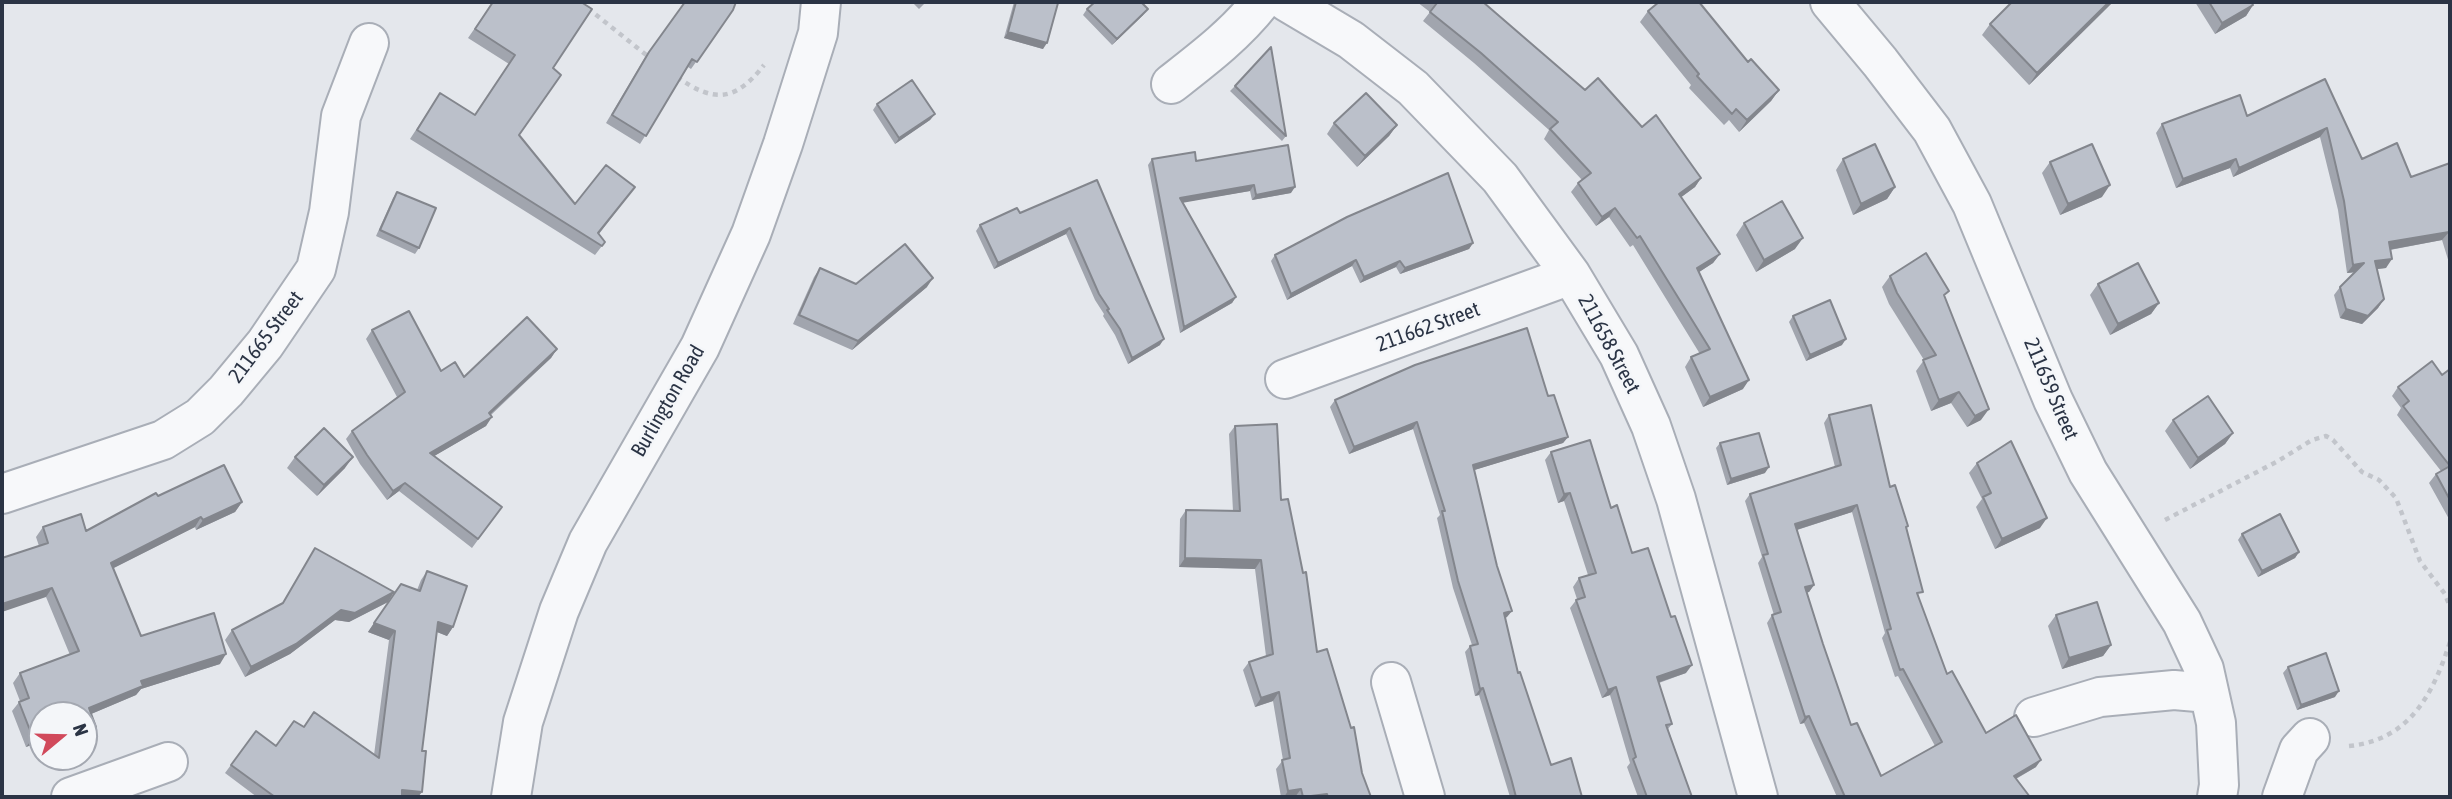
<!DOCTYPE html>
<html>
<head>
<meta charset="utf-8">
<style>
	body { margin:0 }
	#map { position:relative; width:2452px; height:799px; overflow:hidden; background:#e4e7ec; font-family:"Asap Condensed",sans-serif }
	canvas { display:block }
	.frame { position:absolute; inset:0; border:4px solid #2b3445; pointer-events:none }
	.north { position:absolute; left:28px; top:701px; width:70px; height:70px; box-sizing:border-box; background:#f4f6f9; border:2px solid #a4a8b1; border-radius:50%; rotate:71deg; font-size:19px; font-weight:700; line-height:28px; text-align:center; color:#2b3445 }
	.north::after { content:''; display:block; margin:auto; width:24px; height:32px; background:#d1495b; clip-path:polygon(50% 0,100% 100%,50% 72%,0 100%) }
</style>
</head>
<body>
<div id="map">
<canvas width="2452" height="799"></canvas>
<div class="frame"></div>
<div class="north">N</div>
</div>
<script>
const context = document.querySelector('canvas').getContext('2d');
context.lineJoin = 'round';
function stroke(path, color, width, dash) { context.strokeStyle = color; context.lineWidth = width; context.lineCap = dash ? 'butt' : 'round'; context.setLineDash(dash || []); context.stroke(path); }
function fill(path, color) { context.fillStyle = color; context.fill(path, 'evenodd'); }
function label(font, color, halo, rows, align = 'center') {
  context.font = font + ' "Asap Condensed",sans-serif'; context.lineWidth = 5; context.setLineDash([]); context.textBaseline = 'middle'; context.strokeStyle = halo; context.fillStyle = color; for (const [text, x, y, turn = 0] of rows) {
    context.save(); context.translate(x, y); context.rotate((+turn || 0) * Math.PI / 180); context.textAlign = isNaN(turn) ? turn : align; if (halo) context.strokeText(text, 0, 0); context.fillText(text, 0, 0); context.restore();
  }
}
const minor = new Path2D(`
	M1287 2 1351 40 1413 88 1500 178 1571 275 1619 355 1651 426 1676 499 1758 797
	M1830 2 1880 62 1932 130 1972 204 2053 400 2088 472 2182 622 2204 669 2216 723 2219 785 2217 797
	M1171 84C1203 59 1235 35 1261 2
	M1285 379 1571 275
	M2 494 163 440 200 417 226 391 265 344 316 269 329 212 341 116 369 43
	M1391 682 1425 797
	M2034 717 2100 697 2174 690 2209 693
	M71 797 168 762
	M511 797 523 722 559 611 588 542 700 347 751 234 783 144 818 33 821 2
	M2282 797 2299 750 2310 738`);
stroke(minor, '#a9aeb7', 42);
stroke(new Path2D(`
	M580 2 650 58
	M677 77C714 103 735 102 764 65
	M2165 520 2278 461 2312 440 2326 436 2333 440 2362 472 2379 480 2396 498 2420 561 2445 594 2450 607
	M2349 746C2410 740 2433 694 2450 642`), '#c2c5cb', 4.5, [5, 5]);
stroke(minor, '#f7f8fa', 38);
fill(new Path2D(`
	M493 2 553 68 519 135 575 204 635 187 599 234 605 242 595 255 410 139 440 93 475 115 509 64 468 38Z
	M685 2 733 10 691 69 688 67 640 144 606 123 644 59Z
	M912 2H926L919 9Z
	M1014 2H1055L1043 49 1004 38Z
	M1417 2H1483L1585 90 1642 127 1701 178 1695 187 1681 197 1720 254 1713 263 1699 272 1743 389 1703 407 1685 367 1691 357 1700 354 1633 245 1630 247 1609 217 1596 226 1571 192 1578 183 1582 180 1544 139 1549 130 1474 63 1423 21 1430 12Z
	M2012 2H2113L2029 85 1982 35 1990 24Z
	M2195 2H2255L2252 3 2253 5 2246 16 2215 34Z
	M1087 9 1143 15 1112 45 1083 15Z
	M1648 11 1748 62 1779 90 1771 101 1739 132 1729 120 1724 125 1689 88 1691 85 1640 22Z
	M2325 79 2362 159 2411 177 2450 163V266L2442 240 2390 250 2386 268 2377 269 2384 299 2378 308 2362 324 2340 318 2334 295 2340 287 2355 272 2347 273 2338 210 2320 137 2233 177 2230 168 2176 188 2156 133 2162 124 2247 116Z
	M1235 86 1286 136 1282 141 1230 91Z
	M877 104 935 114 930 120 895 144 873 110Z
	M1334 123 1397 125 1389 136 1357 167 1327 134Z
	M1152 159 1291 193 1252 200 1250 191 1183 202 1236 297 1232 303 1180 333 1148 165Z
	M1843 159 1895 187 1887 199 1853 215 1836 170Z
	M2050 162 2102 197 2060 215 2042 173Z
	M1097 180 1160 345 1128 364 1115 335 1103 316 1104 314 1095 300 1066 234 994 269 976 231 980 225 1020 213Z
	M397 192 419 248 415 254 376 236 393 198Z
	M1744 223 1795 249 1756 272 1736 235Z
	M1473 243 1469 249 1400 274 1396 267 1360 283 1352 266 1287 300 1271 261 1275 255Z
	M820 268 856 284 927 287 852 350 793 324 814 277Z
	M1890 276 1945 297 1981 420 1967 427 1951 403 1931 411 1916 371 1924 360 1889 304 1882 287Z
	M2098 284 2159 303 2151 314 2110 335 2090 295Z
	M1793 316 1842 345 1806 361 1789 322Z
	M372 330 441 371 464 377 557 349 551 358 491 415 486 426 434 456 502 507 472 548 399 491 387 500 360 464 346 439 352 431 397 397 366 339Z
	M2450 369V518L2449 519 2429 483 2436 474 2441 471 2397 415 2401 408 2392 396 2398 387 2442 375Z
	M1548 396 1568 437 1563 443 1474 470 1507 617 1505 618 1518 673 1551 765 1582 797H1510L1479 695 1475 696 1465 652 1470 646 1472 645 1453 588 1437 518 1440 515 1413 429 1349 454 1330 407 1335 400Z
	M1829 415 1890 487 1908 526 1906 529 1919 598 1947 674 1986 733 2036 767 2016 779 2030 797H1837L1804 723 1800 724 1767 623 1772 615H1774L1758 563 1762 557 1745 501 1750 494 1835 467 1824 423ZM1852 512 1885 633 1882 638 1895 677 1898 676 1935 746 1881 776 1851 725 1823 644 1807 592H1809L1814 585 1797 530Z
	M2173 420 2233 433 2225 444 2190 469 2165 431Z
	M1235 426 1281 500 1317 652 1371 797H1281L1276 769 1283 760 1273 701 1255 707 1243 670 1249 662 1266 656 1255 569 1179 567 1180 519 1186 510 1233 511 1229 434Z
	M1720 443 1765 473 1727 485 1716 448Z
	M1551 452 1611 508 1686 673 1659 683 1672 724 1668 729 1692 797H1638L1627 767 1630 763 1610 695 1602 698 1570 608 1577 599 1573 587 1579 578 1588 575 1564 501 1558 503 1545 460Z
	M295 457 345 468 317 496 287 468Z
	M1977 463 2040 528 1995 549 1976 507 1982 499 1969 473Z
	M158 496 242 502 235 512 196 530 195 527 113 568 141 636 220 664 141 689 136 695 91 714 96 727 89 736 42 715V741L26 747 12 711 20 701 13 683 20 673 70 655 46 597 39 546 36 537 43 527 86 531Z
	M2242 534 2299 552 2295 558 2258 577 2238 540Z
	M315 548 394 592 388 602 349 622 335 620 290 654 245 677 225 640 232 630 282 604Z
	M427 571 453 627 447 636 437 632 422 751 418 797H257L225 773 256 731 276 746 304 727 374 755 389 640 368 632 401 584 417 590 421 580Z
	M2056 615 2111 645 2103 656 2062 669 2048 626Z
	M2288 667 2335 697 2297 710 2283 673Z`), '#a1a5ae');
fill(new Path2D(`
	M2109 2H2113L2029 85 2037 73Z
	M2253 5 2246 16 2215 34 2222 23Z
	M1148 9 1143 15 1112 45 1117 39Z
	M1008 32 1047 43 1043 49 1004 38Z
	M1779 90 1771 101 1739 132 1747 120Z
	M935 114 930 120 895 144 899 138Z
	M1397 125 1389 136 1357 167 1365 156Z
	M2327 128 2320 137 2233 177 2239 168Z
	M2236 159 2230 168 2176 188 2183 179Z
	M1701 178 1695 187 1672 204 1679 194Z
	M1254 185 1250 191 1176 204 1180 198Z
	M2110 185 2102 197 2060 215 2068 204Z
	M1295 187 1291 193 1252 200 1256 195Z
	M1895 187 1887 199 1853 215 1861 204Z
	M1615 208 1609 217 1596 226 1602 217Z
	M1070 228 1066 234 994 269 998 263Z
	M2449 232 2442 240 2383 251 2389 242Z
	M1803 238 1795 249 1756 272 1764 260Z
	M1473 243 1469 249 1400 274 1405 268Z
	M1720 254 1713 263 1690 278 1697 268Z
	M2392 259 2386 268 2369 270 2375 261Z
	M1356 260 1352 266 1287 300 1291 294Z
	M1400 261 1396 267 1360 283 1364 277Z
	M2364 263 2358 272 2347 273 2353 265Z
	M933 278 927 287 852 350 858 341Z
	M1236 297 1232 303 1180 333 1184 327Z
	M2384 299 2378 308 2362 324 2340 318 2346 309Z
	M2159 303 2151 314 2110 335 2118 324Z
	M1164 339 1160 345 1128 364 1132 358Z
	M1846 339 1842 345 1806 361 1810 355Z
	M557 349 551 358 483 421 489 413Z
	M1749 380 1743 389 1703 407 1710 397Z
	M1959 392 1951 403 1931 411 1939 400Z
	M1989 409 1981 420 1967 427 1975 416Z
	M492 417 486 426 424 462 430 453Z
	M1417 422 1413 429 1349 454 1354 447Z
	M2233 433 2225 444 2190 469 2198 458Z
	M1568 437 1563 443 1468 472 1473 465Z
	M353 457 345 468 317 496 324 485Z
	M1769 467 1765 473 1727 485 1731 479Z
	M405 483 399 491 387 500 393 491Z
	M1570 493 1564 501 1558 503 1564 494Z
	M242 502 235 512 196 530 203 520Z
	M1857 505 1852 512 1790 532 1795 524Z
	M201 517 195 527 104 573 111 563Z
	M2047 518 2040 528 1995 549 2002 539Z
	M2299 552 2295 558 2258 577 2262 571Z
	M1185 558 1261 560 1255 569 1179 567Z
	M1814 585 1809 592 1800 595 1805 587Z
	M52 588 46 597 2 612V604Z
	M394 592 388 602 349 622 335 620 290 654 245 677 251 667 341 610Z
	M1512 611 1507 617 1499 620 1504 613Z
	M438 622 453 627 447 636 432 630Z
	M374 623 395 631 389 640 368 632Z
	M2111 645 2103 656 2062 669 2069 658Z
	M226 654 220 664 141 689 136 695 84 717 89 708 141 681Z
	M1692 665 1686 673 1651 685 1657 677Z
	M1616 687 1610 695 1602 698 1608 690Z
	M1483 688 1479 695 1475 696 1480 689Z
	M2339 691 2335 697 2297 710 2301 705Z
	M1279 692 1273 701 1255 707 1261 698Z
	M1809 716 1804 723 1800 724 1805 717Z
	M96 727 89 736 84 738V731Z
	M42 734V741L26 747 33 738Z
	M2041 760 2036 767 2008 783 2014 776Z
	M1301 789 1295 797H1284L1288 791Z
	M402 790 422 792 418 797H397Z
	M1327 794 1325 797H1308Z`), '#83868d');
const building = new Path2D(`
	M493 2H581L592 9 553 68 561 75 519 135 575 204 606 165 635 187 598 233 605 242 602 246 417 130 440 93 475 115 515 55 475 29Z
	M685 2H736L733 10 697 62 692 59 646 136 612 115 649 52Z
	M1016 2 1058 3 1047 43 1008 32Z
	M1095 2H1141L1148 9 1117 39 1087 9Z
	M1435 2H1483L1585 90 1598 78 1642 127 1656 115 1701 178 1679 194 1720 254 1697 268 1749 380 1710 397 1691 357 1710 349 1640 236 1637 238 1615 208 1602 217 1578 183 1591 173 1550 129 1558 122 1481 53 1430 12 1437 3Z
	M1659 2H1699L1748 62 1751 59 1779 90 1747 120 1736 109 1732 114 1697 76 1699 74 1648 11Z
	M2012 2H2109L2037 73 1990 24Z
	M2209 2H2251L2253 5 2222 23Z
	M1271 47 1286 136 1235 86Z
	M2325 79 2362 159 2397 143 2411 177 2450 163V237L2449 232 2389 242 2392 259 2375 261 2384 299 2368 316 2346 309 2340 287 2364 263 2353 265 2344 201 2327 128 2239 168 2236 159 2183 179 2162 124 2240 95 2247 116Z
	M912 80 935 114 899 138 877 104Z
	M1366 93 1397 125 1365 156 1334 123Z
	M1875 144 1895 187 1861 204 1843 159Z
	M2092 144 2110 185 2068 204 2050 162Z
	M1288 145 1295 187 1256 195 1254 185 1180 198 1236 297 1184 327 1152 159 1195 152 1196 161Z
	M1448 173 1473 243 1405 268 1400 261 1364 277 1356 260 1291 294 1275 255 1347 217Z
	M1097 180 1164 339 1132 358 1120 329 1107 310 1109 309 1099 294 1070 228 998 263 980 225 1017 208 1020 213Z
	M397 192 436 208 419 248 380 230Z
	M1782 201 1803 238 1764 260 1744 223Z
	M905 244 933 278 858 341 799 315 820 268 856 284Z
	M1926 253 1949 291 1944 295 1989 409 1975 416 1959 392 1939 400 1923 360 1936 355 1897 293 1890 276Z
	M2138 263 2159 303 2118 324 2098 284Z
	M1830 300 1846 339 1810 355 1793 316Z
	M409 311 441 371 455 362 464 377 527 317 557 349 489 413 492 417 430 453 502 507 478 539 405 483 393 491 367 455 352 431 405 392 372 330Z
	M1527 328 1548 396 1554 395 1568 437 1473 465 1497 566 1512 611 1504 613 1518 673 1520 672 1551 765 1571 758 1582 797H1516L1511 778 1483 688 1480 689 1470 646 1478 644 1458 581 1442 511H1445L1417 422 1354 447 1335 400 1415 365Z
	M2432 361 2442 375 2450 369V500L2436 474 2450 466 2403 406 2409 401 2398 387Z
	M2208 396 2233 433 2198 458 2173 420Z
	M1871 405 1890 487 1895 485 1908 526 1906 527 1923 592 1917 593 1947 674 1952 671 1986 733 2016 715 2041 760 2014 776 2030 797H1845L1809 716 1805 717 1772 615 1781 612 1763 555 1768 554 1750 494 1841 465 1829 415ZM1857 505 1891 629 1887 630 1900 670 1903 669 1942 742 1881 776 1857 723 1851 725 1823 644 1805 587 1814 585 1795 524Z
	M1277 424 1281 500 1288 499 1303 573 1306 572 1317 652 1327 649 1351 728 1354 727 1362 773 1371 797H1328L1327 794 1303 797 1301 789 1288 791 1282 760 1290 758 1279 692 1261 698 1249 662 1273 654 1261 560 1185 558 1186 510 1240 511 1235 426Z
	M324 428 353 457 324 485 295 457Z
	M1759 433 1769 467 1731 479 1720 443Z
	M1590 440 1611 508 1617 505 1632 553 1648 548 1671 617 1675 616 1692 665 1657 677 1672 724 1666 725 1692 797H1647L1633 759 1636 757 1616 687 1608 690 1576 600 1585 597 1579 578 1596 573 1570 493 1564 494 1551 452Z
	M2011 441 2047 518 2002 539 1983 497 1991 493 1977 463Z
	M224 465 242 502 203 520 201 517 111 563 141 636 214 613 226 654 141 681 143 686 89 708 96 727 84 731V715H42V734L33 738 19 702 29 698 20 673 79 651 52 588 2 604V558L48 543 43 527 81 514 86 531 156 493 158 496Z
	M2280 514 2299 552 2262 571 2242 534Z
	M315 548 394 592 355 613 341 610 296 644 251 667 232 630 283 603Z
	M427 571 467 586 453 627 438 622 422 751H426L422 792 402 790V797H275L231 765 256 731 276 746 294 721 304 727 314 712 379 758 395 631 374 623 401 584 420 591Z
	M2097 602 2111 645 2069 658 2056 615Z
	M2326 653 2339 691 2301 705 2288 667Z`);
fill(building, '#bbc0ca');
stroke(building, '#83868d', 2);
label('21px', '#2b3445', '#f4f6f9', [
	["211662 Street",1428,327,-20],
	["211665 Street",266,337,-53],
	["211658 Street",1609,344,62],
	["211659 Street",2051,389,67],
	["Burlington Road",668,401,-60]
]);
</script>
</body>
</html>
